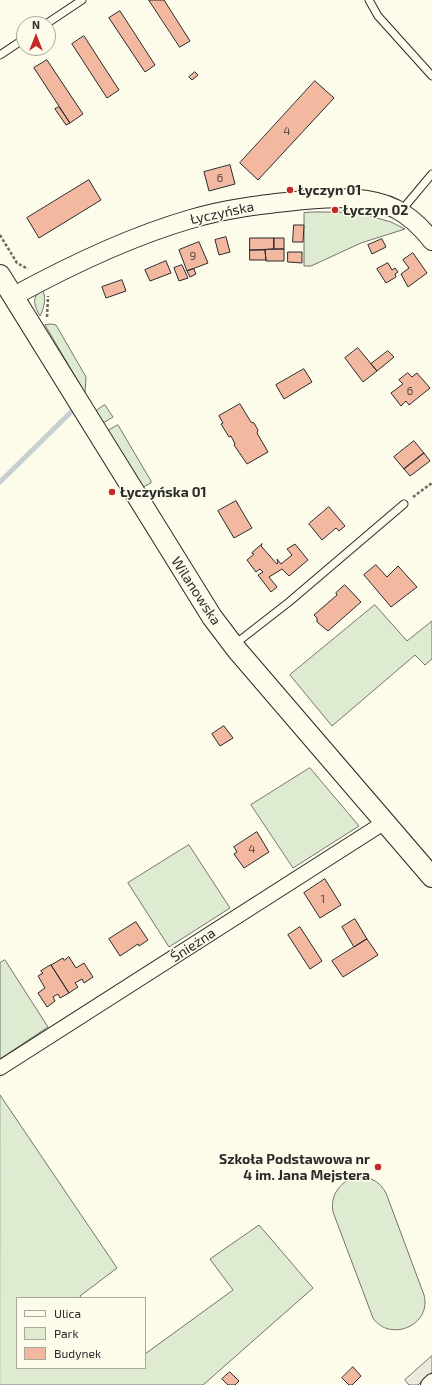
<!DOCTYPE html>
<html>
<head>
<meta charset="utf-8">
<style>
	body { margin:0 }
	#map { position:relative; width:432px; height:1385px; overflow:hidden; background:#fdfbea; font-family:"Exo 2",sans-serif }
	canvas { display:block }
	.legend { position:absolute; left:16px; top:1297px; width:130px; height:72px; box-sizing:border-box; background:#fdfbea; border:1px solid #a9a89e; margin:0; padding:5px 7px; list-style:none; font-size:12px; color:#2b2b2b }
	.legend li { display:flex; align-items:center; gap:8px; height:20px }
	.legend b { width:20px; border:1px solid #a9a89e }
	.north { position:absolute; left:16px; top:16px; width:40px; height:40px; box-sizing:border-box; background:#fdfbea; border:1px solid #a9a89e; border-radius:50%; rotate:0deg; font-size:11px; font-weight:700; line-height:16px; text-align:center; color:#2b2b2b }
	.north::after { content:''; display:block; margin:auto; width:14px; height:18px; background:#c62828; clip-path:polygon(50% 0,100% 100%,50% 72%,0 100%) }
</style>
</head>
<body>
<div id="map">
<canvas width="432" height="1385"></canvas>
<ul class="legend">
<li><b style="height:5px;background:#fdfbea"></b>Ulica</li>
<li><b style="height:11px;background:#deebd1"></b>Park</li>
<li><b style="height:11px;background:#f2b8a0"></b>Budynek</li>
</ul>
<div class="north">N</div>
</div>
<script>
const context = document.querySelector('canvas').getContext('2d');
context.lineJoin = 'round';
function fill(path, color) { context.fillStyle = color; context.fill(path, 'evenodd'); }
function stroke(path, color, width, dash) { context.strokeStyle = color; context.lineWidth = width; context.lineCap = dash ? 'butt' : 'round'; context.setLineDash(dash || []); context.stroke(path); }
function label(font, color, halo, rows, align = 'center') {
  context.font = font + ' "Exo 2",sans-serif'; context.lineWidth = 3; context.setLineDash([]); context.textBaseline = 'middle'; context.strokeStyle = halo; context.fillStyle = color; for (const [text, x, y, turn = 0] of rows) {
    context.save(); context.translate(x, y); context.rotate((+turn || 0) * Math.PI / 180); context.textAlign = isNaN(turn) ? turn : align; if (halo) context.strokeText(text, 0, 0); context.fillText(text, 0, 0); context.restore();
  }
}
const green = new Path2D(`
	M312 212H356L391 222 405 229 361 243 311 266H304V213Z
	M42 289C47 296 44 309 40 316 34 305 31 298 42 289Z
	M51 324 56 325 86 377 85 393 45 325Z
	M105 405 113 417 103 423 96 411Z
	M118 425 151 481V483L141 488 108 431Z
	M375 605 407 641 432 621V659L425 665 415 655 332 726 290 675Z
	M310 768 359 826 293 868 251 805Z
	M189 845 230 908 169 947 128 883Z
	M5 960 48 1027 0 1059V963Z
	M0 1095 117 1268 80 1296 81 1298H17V1368H145V1354L233 1290 210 1259 259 1225 313 1288 203 1385H0Z
	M354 1177C369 1176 379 1180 386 1193L424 1295C432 1325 390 1343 373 1318L333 1212C330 1196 339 1183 354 1177Z`);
fill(green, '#deebd1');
stroke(green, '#74746e', 1);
const parking = new Path2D(`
	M432 1356V1372L418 1385H409L405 1380Z`);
fill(parking, '#eceadb');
stroke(parking, '#74746e', 1);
stroke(new Path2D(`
	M0 482 71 412`), '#c7d0d0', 5);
const building = new Path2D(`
	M149 0H164L190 41 180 47Z
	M120 11 155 65 145 72 109 18Z
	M84 36 119 90 107 98 72 44Z
	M47 60 83 114 70 123 34 68Z
	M195 72 198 75 192 80 189 77Z
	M315 81 334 98 258 180 240 163Z
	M59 107 70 123 66 125 55 109Z
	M230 165 235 184 209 191 204 172Z
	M89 180 101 200 39 238 27 218Z
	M294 225H304L303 242H293Z
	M226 237 230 252 219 255 215 240Z
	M250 238H274V249L250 250Z
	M274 238H284V249H274Z
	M382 239 386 247 372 254 368 245Z
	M199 242 208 263 187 271 179 250Z
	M274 249H284V261H266L265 250Z
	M250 250H265L266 260H250Z
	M288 252H302V263L288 262Z
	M413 253 427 273 408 287 401 274 409 268 403 260Z
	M166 261 171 273 150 281 145 270Z
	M388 263 392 270 395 268 398 272 395 274 396 277 386 283 377 269Z
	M182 265 188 278 179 281 174 268Z
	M194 269 196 274 190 277 187 271Z
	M122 280 126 291 106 298 102 287Z
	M358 348 377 371 363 382 345 358Z
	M388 351 394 357 377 371 371 364Z
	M304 369 312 382 284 399 276 385Z
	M408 373 412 377 417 373 430 388 409 405 406 401 401 406 391 393 403 384 399 380Z
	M240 404 251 422 254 423 258 430 257 433 268 452 247 464 234 445 235 444 231 436 229 437 221 424 223 423 219 416Z
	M414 441 424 453 404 469 394 457Z
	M424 453 430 461 410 476 404 469Z
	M236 501 252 528 234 538 218 511Z
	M329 507 345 526 339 531 336 528 322 540 309 524Z
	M262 544 261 546 277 564 278 563 277 559 281 564 292 555 287 549 295 544 308 560 289 576 282 569 269 577 277 587 271 592 258 575 263 572 260 569 256 572 247 560 254 554 252 553Z
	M376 565 387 577 398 566 417 587 391 607 364 575Z
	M345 585 361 602 328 631 317 622V618L314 615 337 595 336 593Z
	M224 726 233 738 220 746 212 734Z
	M257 832 269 852 244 868 234 854 237 852 234 847Z
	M325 879 341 905 320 918 304 893Z
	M355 919 367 939 354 947 342 927Z
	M136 922 148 940 139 946 138 944 120 956 109 939Z
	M300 927 322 961 310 969 288 935Z
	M367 939 378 955 343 977 332 961Z
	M69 957 76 968 84 963 93 977 84 983 82 979 75 983 78 987 69 993 51 965 63 958 64 960Z
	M51 965 69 993 60 998 58 994 53 997 55 1001 47 1007 38 993 45 988 38 976 43 973 41 971Z
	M353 1367 361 1376 352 1385H349L342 1378Z
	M230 1372 239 1381 235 1385H228L222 1379Z`);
fill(building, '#f2b8a0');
stroke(building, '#2b2b2b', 1);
const service = new Path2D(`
	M369 0 378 16 432 76
	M46 24 82 0
	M0 55 24 39
	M401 211 432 174
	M235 644 289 602 404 504`);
const minor = new Path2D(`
	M0 1068 385 822
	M428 1385 432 1381`);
const tertiary = new Path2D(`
	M14 296C67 267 132 236 191 219 228 208 266 204 304 200 334 198 368 195 396 209 411 217 422 228 432 241`);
const secondary = new Path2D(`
	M0 275 212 617 237 650 432 877`);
stroke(service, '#2b2b2b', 9);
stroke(minor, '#2b2b2b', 16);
stroke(tertiary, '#2b2b2b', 20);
stroke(secondary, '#2b2b2b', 22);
stroke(new Path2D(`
	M0 235 17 263 28 269
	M47 317 48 296
	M413 497 432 483`), '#6a6964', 2.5, [3, 2]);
stroke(service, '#fdfbea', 7);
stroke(minor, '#fdfbea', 14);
stroke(tertiary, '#fdfbea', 18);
stroke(secondary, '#fdfbea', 20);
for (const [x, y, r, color] of [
	[290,190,4,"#c62828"],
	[335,210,4,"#c62828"],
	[112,492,4,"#c62828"],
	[378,1167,4,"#c62828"]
]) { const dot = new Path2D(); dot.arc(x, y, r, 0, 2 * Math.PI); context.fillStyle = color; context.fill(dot); stroke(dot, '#fdfbea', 1.5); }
label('12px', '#5d4e48', null, [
	["4",287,131],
	["6",220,178],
	["9",193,256],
	["6",410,391],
	["4",252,849],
	["1",323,899]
]);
label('bold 14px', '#2b2b2b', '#fdfbea', [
	["Łyczyn 01",298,190],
	["Łyczyn 02",343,210],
	["Łyczyńska 01",120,492],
	["Szkoła Podstawowa nr",370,1159,"right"],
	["4 im. Jana Mejstera",370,1175,"right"]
], 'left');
label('14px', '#2b2b2b', '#fdfbea', [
	["Łyczyńska",222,213,-12],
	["Wilanowska",196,591,57],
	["Śnieżna",193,945,-33]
]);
</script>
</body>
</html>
